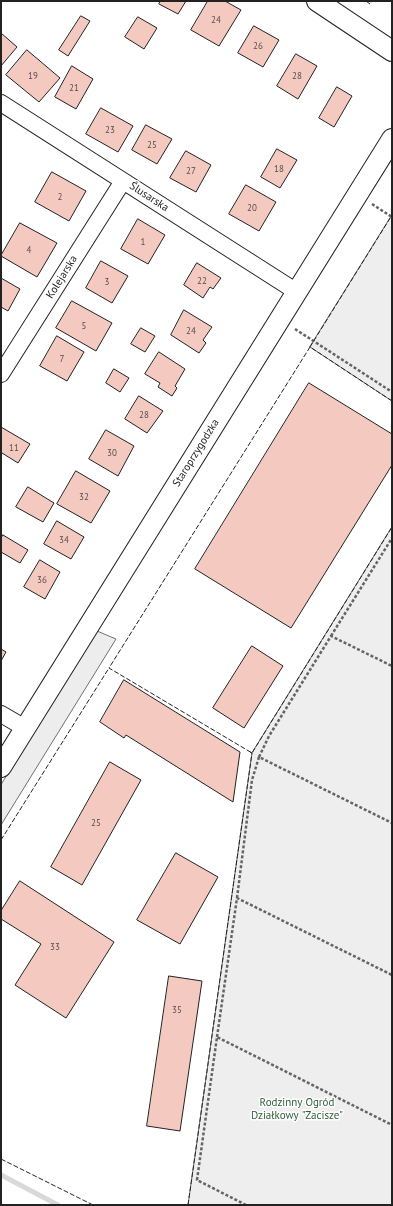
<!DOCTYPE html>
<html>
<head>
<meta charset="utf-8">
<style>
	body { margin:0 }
	#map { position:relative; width:393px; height:1206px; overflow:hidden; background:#fff; font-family:"PT Sans",sans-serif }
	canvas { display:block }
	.frame { position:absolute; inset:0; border:2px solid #222; pointer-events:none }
</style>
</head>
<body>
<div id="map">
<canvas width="393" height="1206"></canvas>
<div class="frame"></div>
</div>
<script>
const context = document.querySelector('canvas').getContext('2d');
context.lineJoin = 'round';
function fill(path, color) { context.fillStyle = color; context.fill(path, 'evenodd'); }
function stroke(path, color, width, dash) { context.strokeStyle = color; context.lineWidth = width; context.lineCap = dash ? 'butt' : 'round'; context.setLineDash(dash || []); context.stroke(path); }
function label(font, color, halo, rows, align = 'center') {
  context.font = font + ' "PT Sans",sans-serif'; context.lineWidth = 3; context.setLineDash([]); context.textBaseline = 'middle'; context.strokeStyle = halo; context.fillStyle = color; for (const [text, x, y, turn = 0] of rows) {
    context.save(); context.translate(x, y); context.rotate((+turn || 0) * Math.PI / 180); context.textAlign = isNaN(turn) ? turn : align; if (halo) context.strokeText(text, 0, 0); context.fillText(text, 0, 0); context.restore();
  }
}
const green = new Path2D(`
	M392 215V401L310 347Z
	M392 527V1205H188L252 753Z`);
fill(green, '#eee');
stroke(green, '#6f6f6f', 1);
const parking = new Path2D(`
	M97 631 116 639 1 825V785Z`);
fill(parking, '#ededed');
stroke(parking, '#6f6f6f', 1);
stroke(new Path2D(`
	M1 1175 58 1205`), '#d9d9d9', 5);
const building = new Path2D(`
	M161 1H186L178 14 159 4Z
	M208 1H225L241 10 219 46 191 30Z
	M81 16 90 21 68 56 59 50Z
	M138 17 157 28 144 49 125 37Z
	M254 26 279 40 263 67 238 53Z
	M1 33 17 47 1 66Z
	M27 50 60 78 39 102 6 75Z
	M296 54 317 66 298 99 277 86Z
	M72 66 93 79 76 109 55 97Z
	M337 87 352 96 334 127 319 118Z
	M101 108 133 126 118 152 86 134Z
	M146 125 172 139 157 164 132 150Z
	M277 149 297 160 280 188 261 177Z
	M186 151 211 165 196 192 170 178Z
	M52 172 86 191 69 221 35 202Z
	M246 185 276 202 259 231 229 214Z
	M138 219 165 235 148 264 121 249Z
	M20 223 57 243 37 277 1 256Z
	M101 261 128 276 112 303 86 288Z
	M197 263 221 278 213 289 210 287 203 298 184 285Z
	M1 278 20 289 8 311 1 307Z
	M72 301 112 323 96 351 56 328Z
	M184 310 212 327 203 340 206 343 199 353 171 335Z
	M141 328 155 336 145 352 131 344Z
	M57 336 84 352 67 381 40 366Z
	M159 352 185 369 175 386 177 388 172 396 158 387 160 383 145 374Z
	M114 369 129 378 120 392 106 383Z
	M309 383 392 434V465L291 628 195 569Z
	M139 396 163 411 147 433 125 419Z
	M1 427 30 444 18 463 2 453 1 454Z
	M106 430 134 446 118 476 89 459Z
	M76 471 110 491 91 523 57 504Z
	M28 487 54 503 43 522 16 507Z
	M57 521 84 537 71 559 44 544Z
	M3 535 28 550 20 563 1 552V539Z
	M40 560 60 572 45 599 24 587Z
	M252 646 283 666 244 728 213 708Z
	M1 649 6 652 1 661Z
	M124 680 240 752 233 802 126 735 124 738 100 722Z
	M110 762 141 780 82 885 51 867Z
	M176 853 218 877 180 944 137 920Z
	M20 881 114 942 66 1018 15 985 41 944 1 919V911Z
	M169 976 202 981 180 1131 147 1126Z`);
fill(building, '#f3c9c0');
stroke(building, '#222', 1);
const minor = new Path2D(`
	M1 103 297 292
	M1 374 123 181
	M1 714 25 728`);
const tertiary = new Path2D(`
	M317 1 392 51
	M1 767 392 139`);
stroke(minor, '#222', 18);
stroke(tertiary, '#222', 22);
stroke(new Path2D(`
	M372 204 392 217
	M295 329 392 392
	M331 636 392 538
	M259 757 269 736 331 636 392 666
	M237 898 252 780 259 757 392 823
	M217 1037 237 898 392 975
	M246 1205 197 1180 217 1037 392 1125`), '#646464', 2.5, [3, 2]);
stroke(minor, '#fff', 16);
stroke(tertiary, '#fff', 20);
stroke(new Path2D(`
	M366 1 370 4 372 1
	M310 347 392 215
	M392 401 310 347 109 668 252 753 392 527
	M1 840 109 668
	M1 1159 93 1205
	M188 1205 252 753 250 752`), '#222', 1, [5, 2]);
label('9px', '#564c4a', null, [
	["24",216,20],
	["26",258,46],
	["19",33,76],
	["28",297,76],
	["21",74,88],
	["23",110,130],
	["25",152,145],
	["18",279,169],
	["27",191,171],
	["2",60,197],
	["20",252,208],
	["1",143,242],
	["4",29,250],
	["22",202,281],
	["3",107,282],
	["5",84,326],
	["24",191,331],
	["7",62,359],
	["28",144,415],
	["11",14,448],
	["30",112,453],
	["32",84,497],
	["34",64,540],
	["36",42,580],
	["25",96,823],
	["33",55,947],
	["35",177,1010]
]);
label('11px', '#222', '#fff', [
	["Ślusarska",149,197,33],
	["Kolejarska",62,277,-58],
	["Staroprzygodzka",196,453,-58]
]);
label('11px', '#2f5e38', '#fff', [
	["Rodzinny Ogród",297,1103],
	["Działkowy \"Zacisze\"",297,1116]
]);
</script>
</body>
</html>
